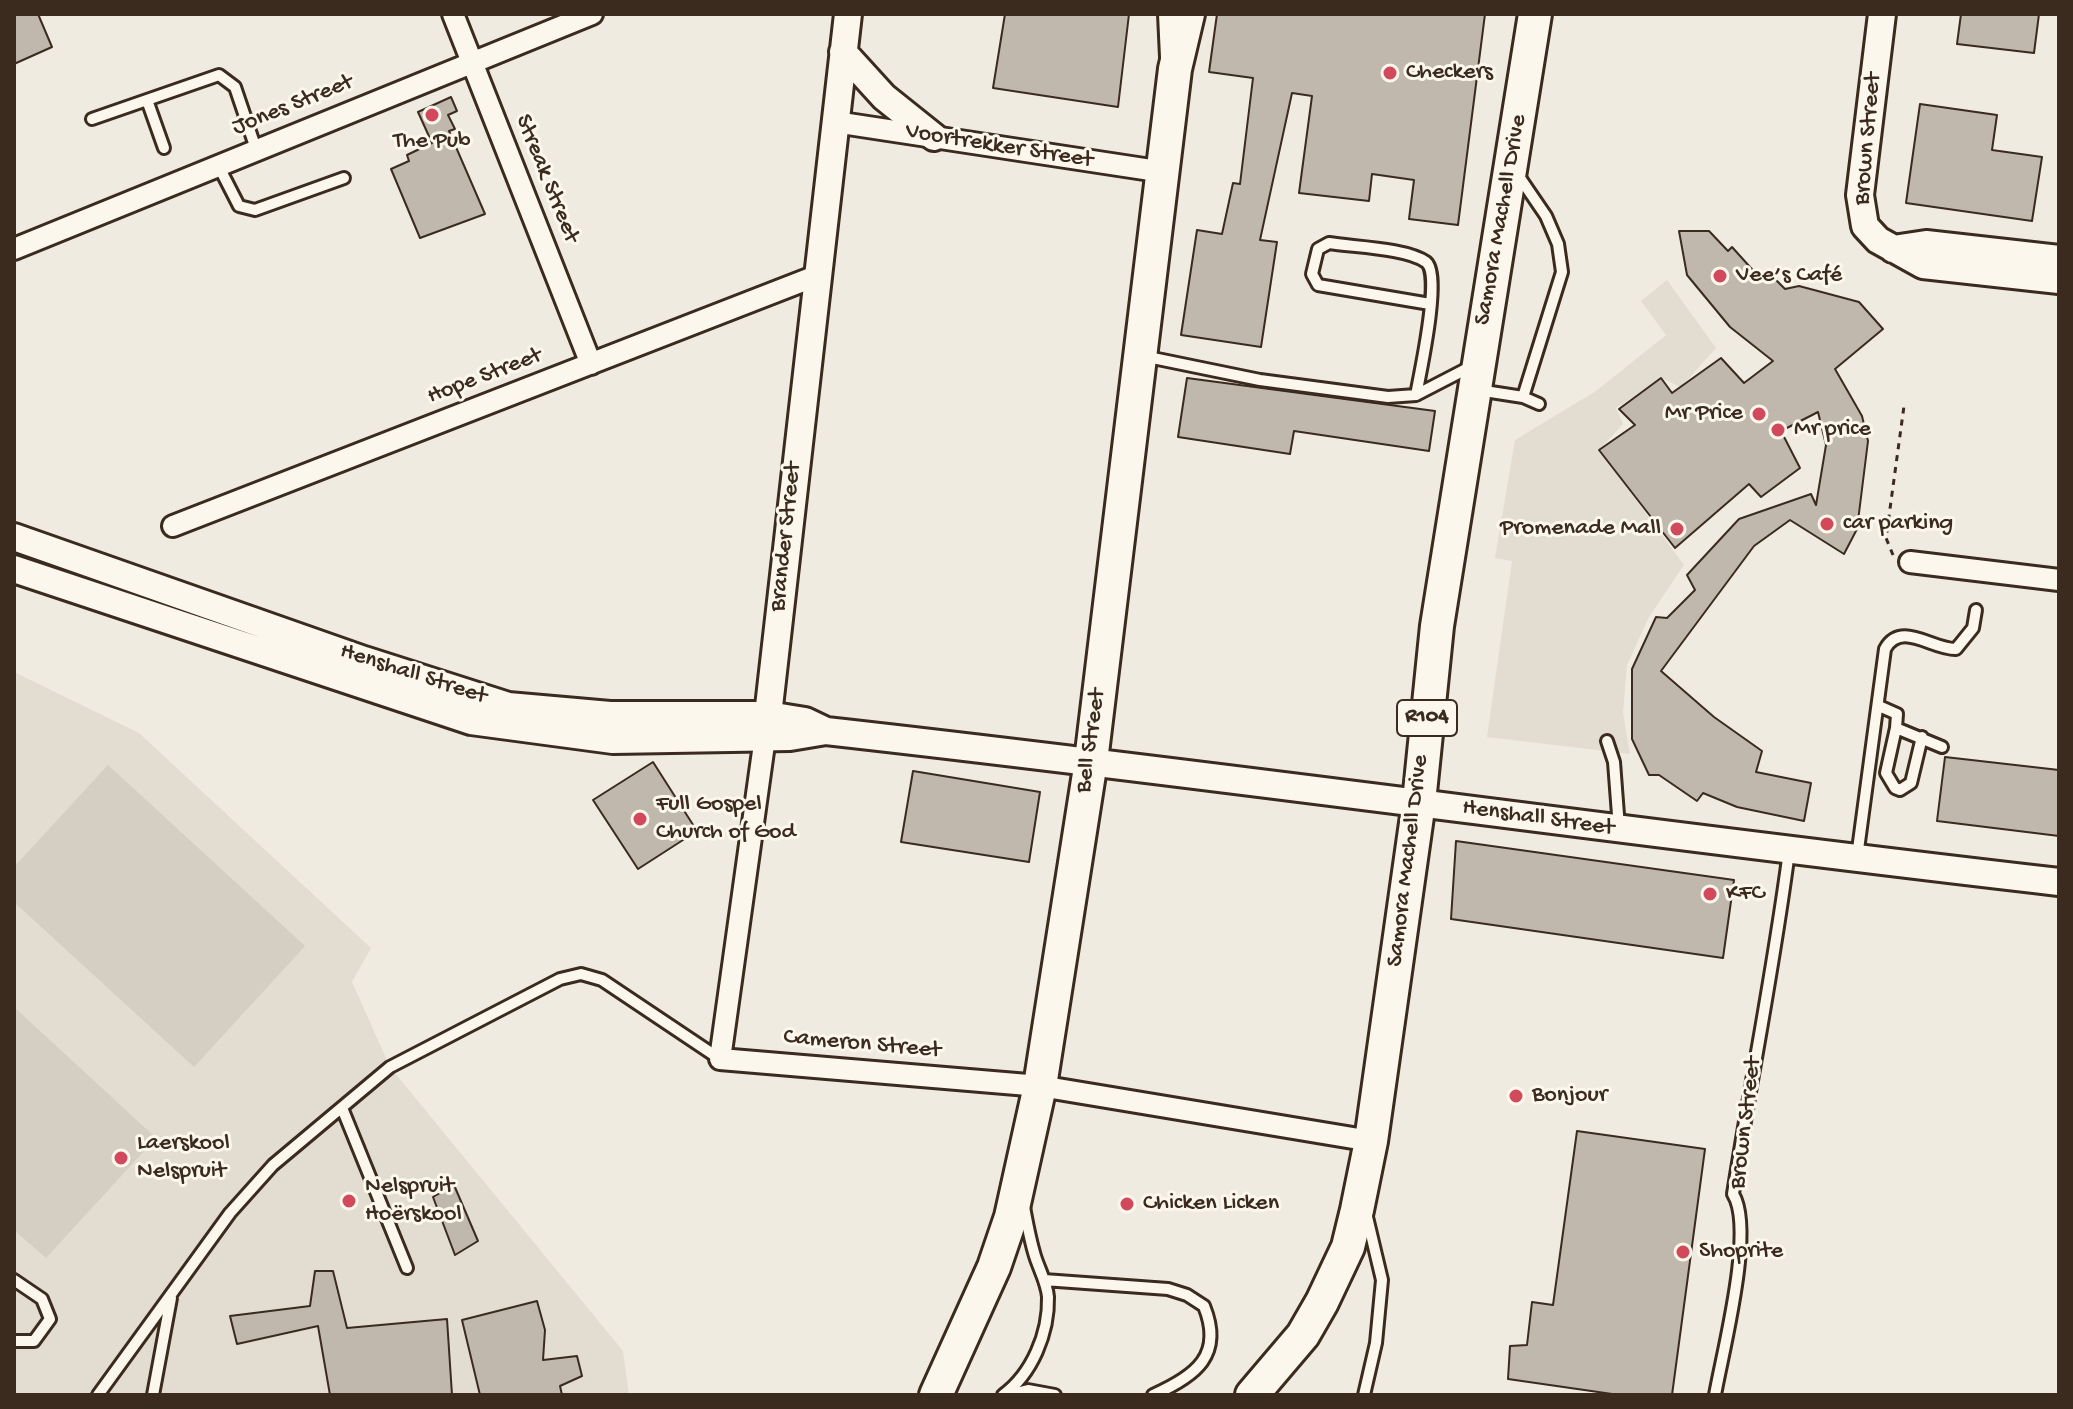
<!DOCTYPE html>
<html>
<head>
<meta charset="utf-8">
<style>
	body { margin:0 }
	#map { position:relative; width:2073px; height:1409px; overflow:hidden; background:#f0ebe0; font-family:"Gochi Hand",sans-serif }
	canvas { display:block }
	.frame { position:absolute; inset:0; border:16px solid #3b2a1e; pointer-events:none }
</style>
</head>
<body>
<div id="map">
<canvas width="2073" height="1409"></canvas>
<div class="frame"></div>
</div>
<script>
const context = document.querySelector('canvas').getContext('2d');
context.lineJoin = 'round';
function fill(path, color) { context.fillStyle = color; context.fill(path, 'evenodd'); }
function stroke(path, color, width, dash) { context.strokeStyle = color; context.lineWidth = width; context.lineCap = dash ? 'butt' : 'round'; context.setLineDash(dash || []); context.stroke(path); }
function label(font, color, halo, rows, align = 'center') {
  context.font = font + ' "Gochi Hand",sans-serif'; context.lineWidth = 6; context.setLineDash([]); context.textBaseline = 'middle'; context.strokeStyle = halo; context.fillStyle = color; for (const [text, x, y, turn = 0] of rows) {
    context.save(); context.translate(x, y); context.rotate((+turn || 0) * Math.PI / 180); context.textAlign = isNaN(turn) ? turn : align; if (halo) context.strokeText(text, 0, 0); context.fillText(text, 0, 0); context.restore();
  }
}
fill(new Path2D(`
	M1667 280 1716 348 1681 387 1661 378 1616 408 1623 424 1599 450 1684 565 1649 617 1627 665 1623 713 1630 754 1487 737 1512 561 1495 558 1515 440 1596 391 1666 335 1641 301Z
	M14 672 139 733 371 948 352 982 390 1067 623 1351 629 1395H14Z`), '#e2dcd1');
fill(new Path2D(`
	M108 765 305 946 194 1067 14 902V867Z
	M14 1007 156 1138 46 1258 14 1230Z`), '#d5cec3');
const building = new Path2D(`
	M14 14H38L52 47 14 64Z
	M1005 14H1129L1118 107 993 88Z
	M1217 14H1485L1458 225 1409 219 1414 180 1372 174 1369 201 1299 193 1312 96 1292 93 1260 240 1277 242 1261 347 1181 335 1197 230 1222 234 1233 183 1240 184 1253 78 1209 72Z
	M1961 14H2039L2034 53 1957 44Z
	M451 97 457 111 448 115 455 129 449 131 485 214 420 238 391 169 409 161 407 155 432 143 418 112Z
	M1920 104 1997 115 1992 150 2042 157 2032 221 1906 203Z
	M1679 231H1709L1728 251 1732 247 1759 277 1766 270 1785 289 1799 286 1859 302 1883 329 1835 369 1862 416 1868 441 1857 529 1844 554 1790 520 1754 546 1661 671 1714 717 1762 751 1756 772 1811 783 1804 821 1737 807 1703 793 1697 801 1659 775H1649L1632 739V669L1656 617 1667 618 1695 590 1687 575 1739 519 1811 494 1816 505 1826 445 1818 412 1781 431 1800 468 1761 497 1749 484 1675 548 1599 450 1635 425 1619 409 1661 378 1672 393 1721 358 1744 383 1773 361 1730 327 1687 275Z
	M1187 378 1435 411 1429 451 1294 431 1290 454 1178 437Z
	M1945 757 2059 770V836L1937 821Z
	M653 762 697 831 638 869 593 800Z
	M913 771 1040 792 1029 862 901 842Z
	M1456 841 1734 880 1723 958 1451 919Z
	M1577 1131 1705 1149 1672 1395H1619L1508 1379 1510 1346 1527 1345 1532 1302 1553 1305Z
	M454 1185 478 1241 455 1255 433 1197Z
	M315 1271H333L347 1328 447 1319 452 1395H330L318 1326 237 1344 230 1316 310 1306Z
	M537 1301 545 1330 543 1360 577 1356 582 1376 560 1386 562 1395H480L462 1320Z`);
fill(building, '#c0b8ad');
stroke(building, '#3b2a1e', 2);
const service = new Path2D(`
	M147 100 164 148
	M92 119 219 75 235 87 256 149
	M218 165 239 206 255 210 344 178
	M1518 175 1546 216 1558 244 1562 272 1523 397
	M1143 356 1260 380 1388 397 1416 395 1472 366
	M1478 390 1523 397 1539 404
	M1416 395C1420 374 1442 274 1426 262 1407 248 1353 247 1329 243L1318 249 1312 274 1318 285 1430 304
	M1879 706 1897 714 1896 728 1942 747
	M1896 728 1886 773 1895 788 1900 790 1911 783 1922 737
	M1607 741 1614 762 1619 828
	M1857 857 1885 649C1901 620 1933 650 1956 649L1973 628 1976 610
	M342 1108 407 1268
	M14 1280 42 1299 50 1319 34 1341H14
	M1044 1280 1168 1289 1187 1295 1204 1306C1224 1355 1196 1376 1153 1395
	M98 1395 230 1213 273 1165 390 1067 560 979 581 974 602 980 720 1059
	M153 1395 171 1298
	M1003 1395C1032 1374 1049 1333 1048 1297 1047 1283 1039 1269 1035 1256 1030 1240 1027 1223 1024 1207
	M1008 1395 1028 1390 1055 1395
	M1364 1395 1376 1343 1382 1280 1367 1217
	M1715 1395C1723 1350 1755 1229 1733 1194 1751 1079 1774 967 1789 851`);
const minor = new Path2D(`
	M453 14 591 364
	M1169 14 1171 57
	M835 122 1164 172
	M14 249 592 14
	M173 526 816 276
	M1910 562 2059 580
	M765 737 720 1059 1040 1086 1371 1141`);
const tertiary = new Path2D(`
	M1882 14 1860 195 1865 226 1878 240 1923 265 2059 280
	M843 52 884 97 934 137
	M1893 249 1926 244 2059 259
	M14 537 364 660 508 706 610 715H768L805 721 826 731C1238 777 1648 835 2059 882
	M14 569 471 721 613 740 790 737 826 731
	M766 733 848 14`);
const primary = new Path2D(`
	M936 1395 994 1267 1011 1217 1040 1086 1091 761 1175 69 1188 14
	M1252 1395 1303 1335 1322 1302 1348 1247 1357 1210 1371 1141 1419 802 1437 626 1535 14`);
stroke(service, '#3b2a1e', 16);
stroke(minor, '#3b2a1e', 26);
stroke(tertiary, '#3b2a1e', 32);
stroke(primary, '#3b2a1e', 38);
stroke(new Path2D(`
	M1893 555 1886 538 1904 406`), '#3b2a1e', 3, [6, 6]);
stroke(service, '#fbf7ec', 10);
stroke(minor, '#fbf7ec', 20);
stroke(tertiary, '#fbf7ec', 26);
stroke(primary, '#fbf7ec', 32);
for (const [x, y, r, color] of [
	[1390,73,8,"#d1495b"],
	[432,115,8,"#d1495b"],
	[1720,276,8,"#d1495b"],
	[1759,414,8,"#d1495b"],
	[1778,430,8,"#d1495b"],
	[1827,524,8,"#d1495b"],
	[1677,529,8,"#d1495b"],
	[640,819,8,"#d1495b"],
	[1710,894,8,"#d1495b"],
	[1516,1096,8,"#d1495b"],
	[121,1158,8,"#d1495b"],
	[349,1201,8,"#d1495b"],
	[1127,1204,8,"#d1495b"],
	[1683,1252,8,"#d1495b"]
]) { const dot = new Path2D(); dot.arc(x, y, r, 0, 2 * Math.PI); context.fillStyle = color; context.fill(dot); stroke(dot, '#fbf7ec', 3); }
for (const [x, y, w] of [
	[1427,718,60]
]) { const box = new Path2D(); box.roundRect(x - w / 2, y - 18, w, 36, 6); context.fillStyle = '#fbf7ec'; context.fill(box); stroke(box, '#3b2a1e', 2); }
label('bold 22px', '#3b2a1e', null, [
	["R104",1427,718]
]);
label('24px', '#3b2a1e', '#fbf7ec', [
	["Checkers",1406,73],
	["The Pub",432,142,"center"],
	["Vee’s Café",1736,276],
	["Mr Price",1743,414,"right"],
	["Mr price",1794,430],
	["car parking",1843,524],
	["Promenade Mall",1661,529,"right"],
	["Full Gospel",656,805],
	["Church of God",656,833],
	["KFC",1726,894],
	["Bonjour",1532,1096],
	["Laerskool",137,1144],
	["Nelspruit",137,1172],
	["Nelspruit",365,1187],
	["Hoërskool",365,1215],
	["Chicken Licken",1143,1204],
	["Shoprite",1699,1252]
], 'left');
label('24px', '#3b2a1e', '#fbf7ec', [
	["Jones Street",293,106,-22],
	["Brown Street",1869,139,-85],
	["Voortrekker Street",999,147,9],
	["Streak Street",546,179,68],
	["Samora Machell Drive",1502,220,-80],
	["Hope Street",485,377,-21],
	["Brander Street",787,537,-84],
	["Henshall Street",413,675,18],
	["Bell Street",1092,741,-82],
	["Henshall Street",1538,819,8],
	["Samora Machell Drive",1409,861,-83],
	["Cameron Street",862,1045,5],
	["Brown Street",1747,1123,-83]
]);
</script>
</body>
</html>
